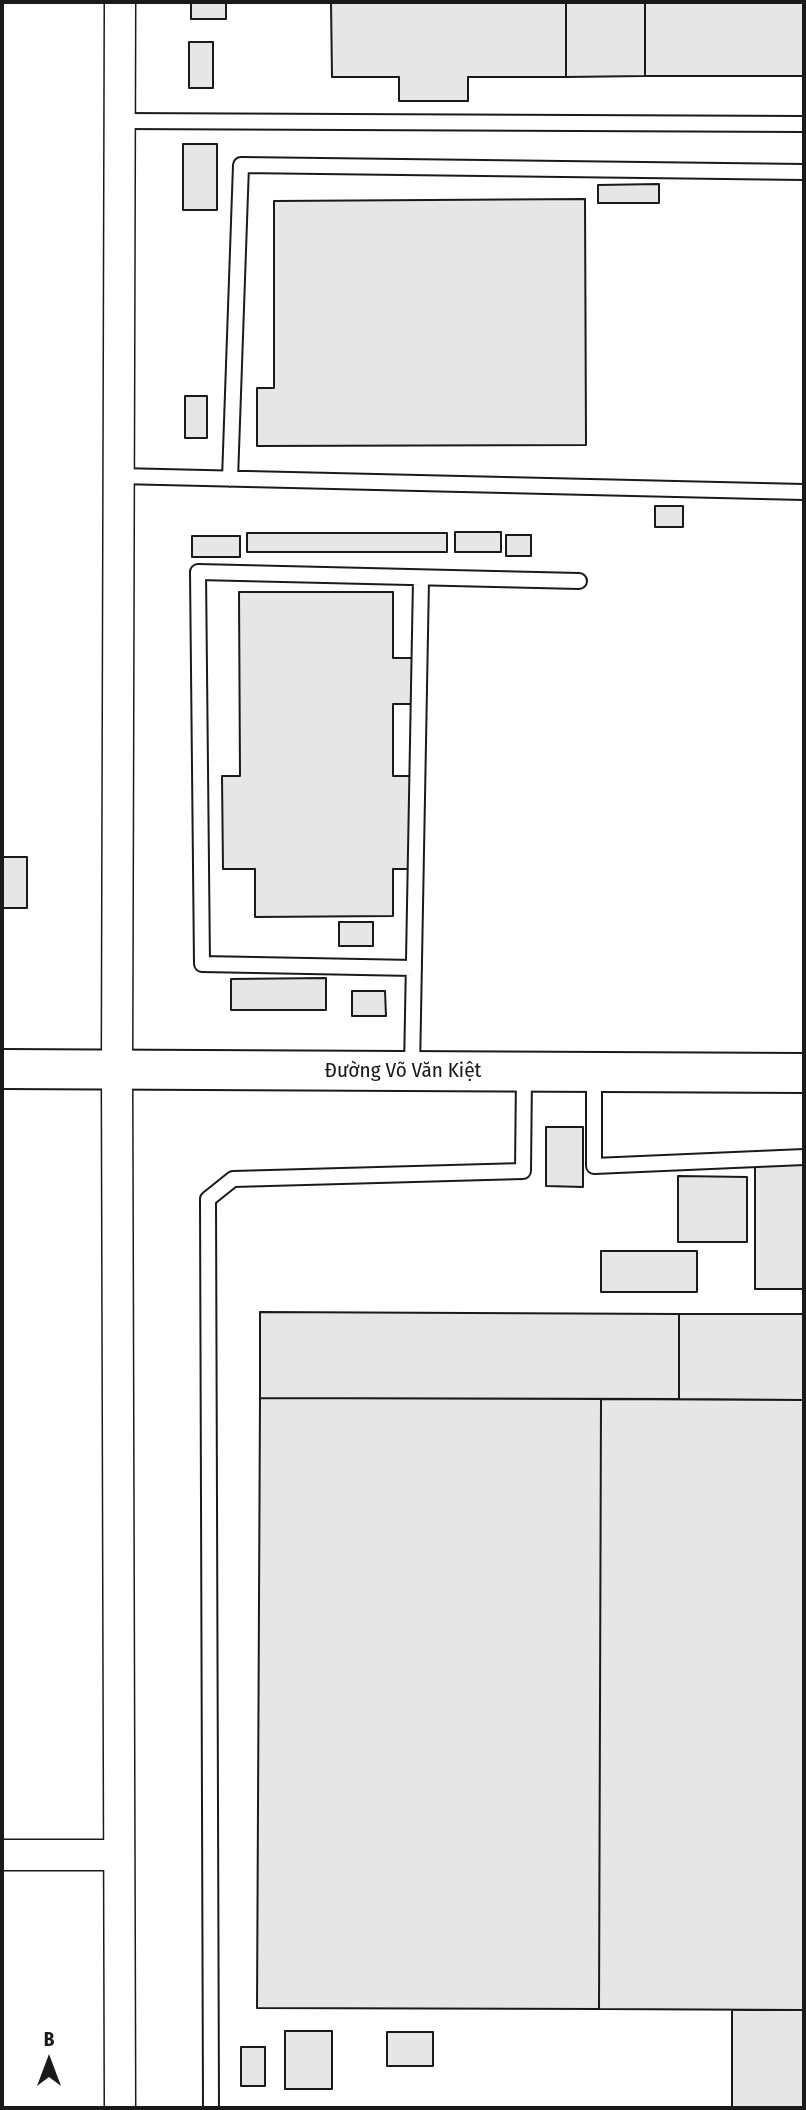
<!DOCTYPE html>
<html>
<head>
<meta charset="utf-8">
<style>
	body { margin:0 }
	#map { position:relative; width:806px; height:2110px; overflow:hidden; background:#fff; font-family:"Fira Sans Condensed",sans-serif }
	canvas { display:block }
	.frame { position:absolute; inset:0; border:4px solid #1a1a1a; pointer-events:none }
	.north { position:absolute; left:14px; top:2026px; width:70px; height:70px; -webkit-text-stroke:5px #fff; paint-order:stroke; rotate:0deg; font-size:19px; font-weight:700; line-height:28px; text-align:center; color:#1a1a1a }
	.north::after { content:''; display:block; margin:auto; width:24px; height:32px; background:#1a1a1a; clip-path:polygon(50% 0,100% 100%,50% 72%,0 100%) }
</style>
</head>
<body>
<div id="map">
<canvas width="806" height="2110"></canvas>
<div class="frame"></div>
<div class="north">B</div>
</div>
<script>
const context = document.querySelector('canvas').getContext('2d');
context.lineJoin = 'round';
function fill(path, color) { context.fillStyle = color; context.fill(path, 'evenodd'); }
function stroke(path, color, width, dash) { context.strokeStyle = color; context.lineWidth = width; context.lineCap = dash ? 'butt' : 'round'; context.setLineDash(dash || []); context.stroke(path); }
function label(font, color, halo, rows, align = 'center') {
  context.font = font + ' "Fira Sans Condensed",sans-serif'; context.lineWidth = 5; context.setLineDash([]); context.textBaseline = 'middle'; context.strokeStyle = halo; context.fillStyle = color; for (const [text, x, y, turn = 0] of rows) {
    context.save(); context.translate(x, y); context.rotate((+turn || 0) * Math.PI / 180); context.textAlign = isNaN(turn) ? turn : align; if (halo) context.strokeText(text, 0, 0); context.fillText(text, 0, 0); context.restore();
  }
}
const building = new Path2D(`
	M191 2H226V19H191Z
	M331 2H566V77H468V101H399V77H332Z
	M566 2H645V76L566 77Z
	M645 2H804V76H645Z
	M189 42H213V88H189Z
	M183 144H217V210H183Z
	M659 184V203H598V185Z
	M585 199 586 445 257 446V388H274V201Z
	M185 396H207V438H185Z
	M655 506H683V527H655Z
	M455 532H501V552H455Z
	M247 533H447V552H247Z
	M506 535H531V556H506Z
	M192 536H240V557H192Z
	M239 592H393V658H417V704H393V776H412V869H393V916L255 917V869H223L222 776H240Z
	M2 857H27V908H2Z
	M339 922H373V946H339Z
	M326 978V1010H231V979Z
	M352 991H385L386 1016H352Z
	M546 1127H583V1187L546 1186Z
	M755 1164H804V1289H755Z
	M678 1176 747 1177V1242H678Z
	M601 1251H697V1292H601Z
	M260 1312 679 1314V1399L260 1398Z
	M679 1314H804V1400L679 1399Z
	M260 1398 601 1399 599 2009 257 2008Z
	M601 1399 804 1400V2010L599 2009Z
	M732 2010H804V2108H732Z
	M285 2031H332V2089H285Z
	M387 2032H433V2066H387Z
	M241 2047H265V2086H241Z`);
fill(building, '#e6e6e6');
stroke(building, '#1a1a1a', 2);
const lane = new Path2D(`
	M120 121 804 124
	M119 476 804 492
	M230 479 241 165 804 172
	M414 968 202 964 198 572 579 581
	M412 1069 421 579
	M594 1073V1166L804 1157
	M211 2108 208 1199 233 1179 523 1171 524 1074`);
const street = new Path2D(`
	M2 1855H119
	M120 2108 117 1069 120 2`);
const secondary = new Path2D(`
	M2 1069 804 1073`);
stroke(lane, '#1a1a1a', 18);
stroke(street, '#1a1a1a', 33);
stroke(secondary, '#1a1a1a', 42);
stroke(lane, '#fff', 14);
stroke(street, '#fff', 30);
stroke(secondary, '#fff', 38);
label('21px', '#1a1a1a', '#fff', [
	["Đường Võ Văn Kiệt",403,1071]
]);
</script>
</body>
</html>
